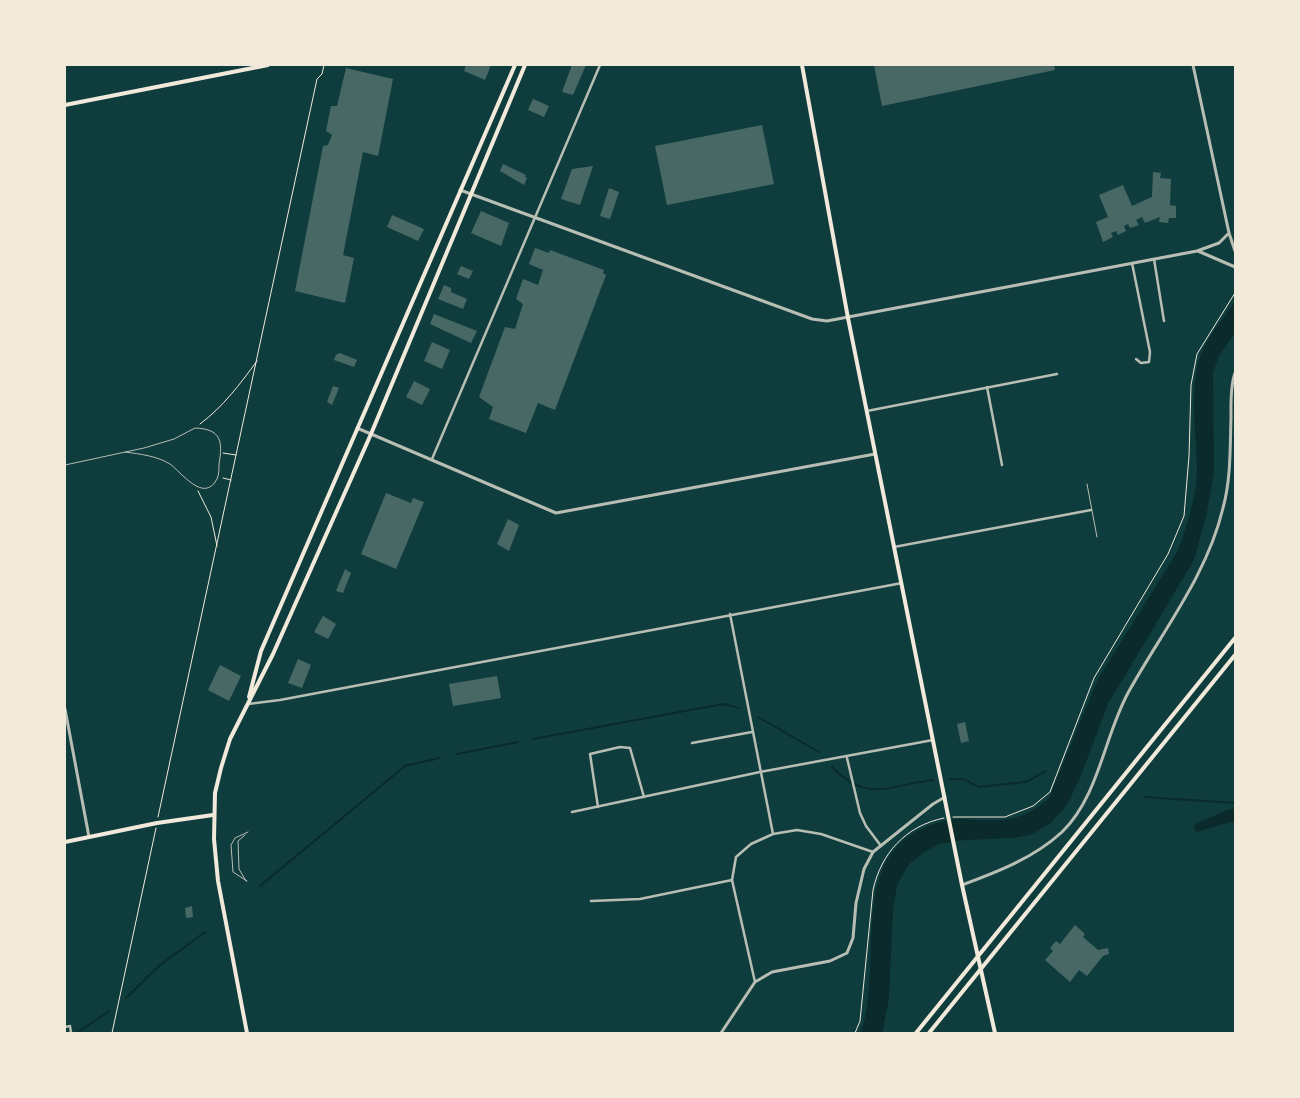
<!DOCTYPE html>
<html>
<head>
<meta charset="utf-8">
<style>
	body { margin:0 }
	#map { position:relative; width:1300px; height:1098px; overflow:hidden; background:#0f3d3e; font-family:"Varela Round",sans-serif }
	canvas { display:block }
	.frame { position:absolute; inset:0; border:66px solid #f1e9da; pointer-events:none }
</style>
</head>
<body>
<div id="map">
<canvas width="1300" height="1098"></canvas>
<div class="frame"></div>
</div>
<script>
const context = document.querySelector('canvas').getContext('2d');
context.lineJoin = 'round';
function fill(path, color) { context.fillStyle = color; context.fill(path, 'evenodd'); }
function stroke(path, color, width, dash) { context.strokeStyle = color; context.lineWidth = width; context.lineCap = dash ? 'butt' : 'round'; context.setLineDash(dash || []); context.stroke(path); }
fill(new Path2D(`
	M1235 302V332L1218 358 1213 373 1214 472 1207 512 1194 560 1108 704 1080 778 1067 805 1050 824 1030 835 1012 838 965 840 940 844 926 851 908 865 897 886 893 910 889 999 883 1029 882 1033H861C887 956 838 836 956 819 963 818 969 820 975 820 1007 821 1025 820 1049 798L1098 679 1177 552C1186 532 1197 493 1197 471 1197 435 1189 396 1199 360 1206 338 1222 320 1235 302Z
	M1229 809H1235V821L1196 832 1194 825Z`), '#0a2a2b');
stroke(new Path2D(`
	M758 717 819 752
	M533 739 723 704 739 708
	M457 754 518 742
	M832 767C868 804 889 785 933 780
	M950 779H963L979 787 1026 782 1046 771
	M1144 797 1235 803
	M260 886 405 766 440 758
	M126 998 160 965 205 932
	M77 1033 109 1011`), '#0a2a2b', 2);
fill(new Path2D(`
	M466 65 481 66 491 65 485 80 464 71Z
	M572 65H586L573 95 562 92Z
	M874 65H1054L1055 70 882 106Z
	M346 68 393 79 378 156 363 152 343 255 354 258 345 303 295 291 323 146 328 145 332 135 326 131 331 106H337Z
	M533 99 549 106 544 117 528 110Z
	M762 125 774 184 667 205 655 146Z
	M503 164 526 175 525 177 527 178 524 185 500 171Z
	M593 166 580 205 561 199 572 169Z
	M1153 172 1161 173 1160 178 1171 179 1170 205 1176 206V218H1169L1168 223 1159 222 1160 217 1145 223 1142 217 1136 220 1139 225 1130 228 1128 224 1124 226 1126 231 1118 235 1116 231 1111 233 1113 237 1103 242 1096 222 1108 217 1099 195 1123 185 1132 206 1152 197Z
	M609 188 619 192 610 219 600 216Z
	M481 211 509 223 501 246 471 233Z
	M392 215 424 229 418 241 387 227Z
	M535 248 549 253 550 250 604 270 603 273 606 275 555 410 538 403 526 433 489 419 493 407 479 397 505 327 515 329 523 304 516 299 523 279 538 285 543 270 529 264Z
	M461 266 473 271 469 279 457 274Z
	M444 285 451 288V292L467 299 463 309 438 299Z
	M434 314 477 331 471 343 430 324Z
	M432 342 450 350 442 369 424 361Z
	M340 353 357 360 354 367 334 360 336 355Z
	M414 381 430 389 422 405 406 397Z
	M333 386 339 388 332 405 327 402Z
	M386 493 411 503 413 498 424 502 396 569 361 554Z
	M508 519 519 525 509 551 497 544Z
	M345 569 351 573 343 593 336 591Z
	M323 616 336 624 328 639 314 632Z
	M298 659 311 665 302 688 288 683Z
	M220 665 241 676 229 701 208 690Z
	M497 676 501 698 453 706 449 684Z
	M965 722 969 741 961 743 957 724Z
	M192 906 193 917 186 918 185 908Z
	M1075 925 1085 934 1083 937 1098 950 1108 948 1109 954 1103 956 1087 976 1079 970 1070 982 1045 960 1053 951 1050 948 1056 941 1060 944Z`), '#486865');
stroke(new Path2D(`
	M200 424C223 407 240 384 257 361
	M223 453 236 455
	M223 478 231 480
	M198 491 211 517 217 546
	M158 817 317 79 322 74 324 65
	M953 817H1005L1033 806 1050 792 1094 678 1168 554 1184 516 1189 456 1191 385 1197 354 1235 293
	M112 1033 156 828
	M855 1033 860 1021 873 890C881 854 905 826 944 818`), '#f1e9da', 1);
stroke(new Path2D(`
	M65 465 144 448 174 439 195 428C221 429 223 441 219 464 219 469 219 475 217 479 204 504 181 472 170 464 157 456 140 454 125 452
	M1087 484 1097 537
	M245 835 238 841 239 869 246 881
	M247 881 233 872 231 845 235 838 248 832`), '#b8beb3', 1);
stroke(new Path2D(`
	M1154 259 1164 321
	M1132 263 1150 352 1149 362 1141 363 1136 359
	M987 387 1002 465
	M867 411 1057 374
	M432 459 600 65
	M894 547 1091 510
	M730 614 773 834
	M248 704 280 700 902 583
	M692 743 752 732
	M847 758 860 813 866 826 881 846
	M598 807 590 754 620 747 630 748 644 797
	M572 812 760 772 933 740
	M591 901 640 899 732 880
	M755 982 732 880 736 857 751 844 773 834 797 830 821 834 873 852
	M65 1027 70 1026 71 1033`), '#b8beb3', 2.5);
stroke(new Path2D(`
	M1193 65 1229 233 1235 251
	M460 190 812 319 827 321 1197 251 1219 243 1229 233
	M1198 251 1235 267
	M357 428 556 513 875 454
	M65 709 89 837
	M962 885C997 872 1034 858 1062 832 1099 796 1104 737 1128 693 1161 633 1207 576 1223 508 1231 479 1230 448 1231 418 1231 404 1230 387 1235 373
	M721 1033 755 982 772 972 830 961 847 953 853 938 856 903 864 869 873 852 933 804 945 797`), '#b8beb3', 3);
stroke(new Path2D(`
	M802 65 848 318 962 885 995 1033
	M65 842 157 823 213 815`), '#f1e9da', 4);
stroke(new Path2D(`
	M65 105 268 65
	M249 697 261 651 515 65
	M247 1033 218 881 214 839 215 793 221 768 230 739 273 654 371 434 525 65
	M916 1033 1235 638
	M929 1033 1235 655`), '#f1e9da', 4);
</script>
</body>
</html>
